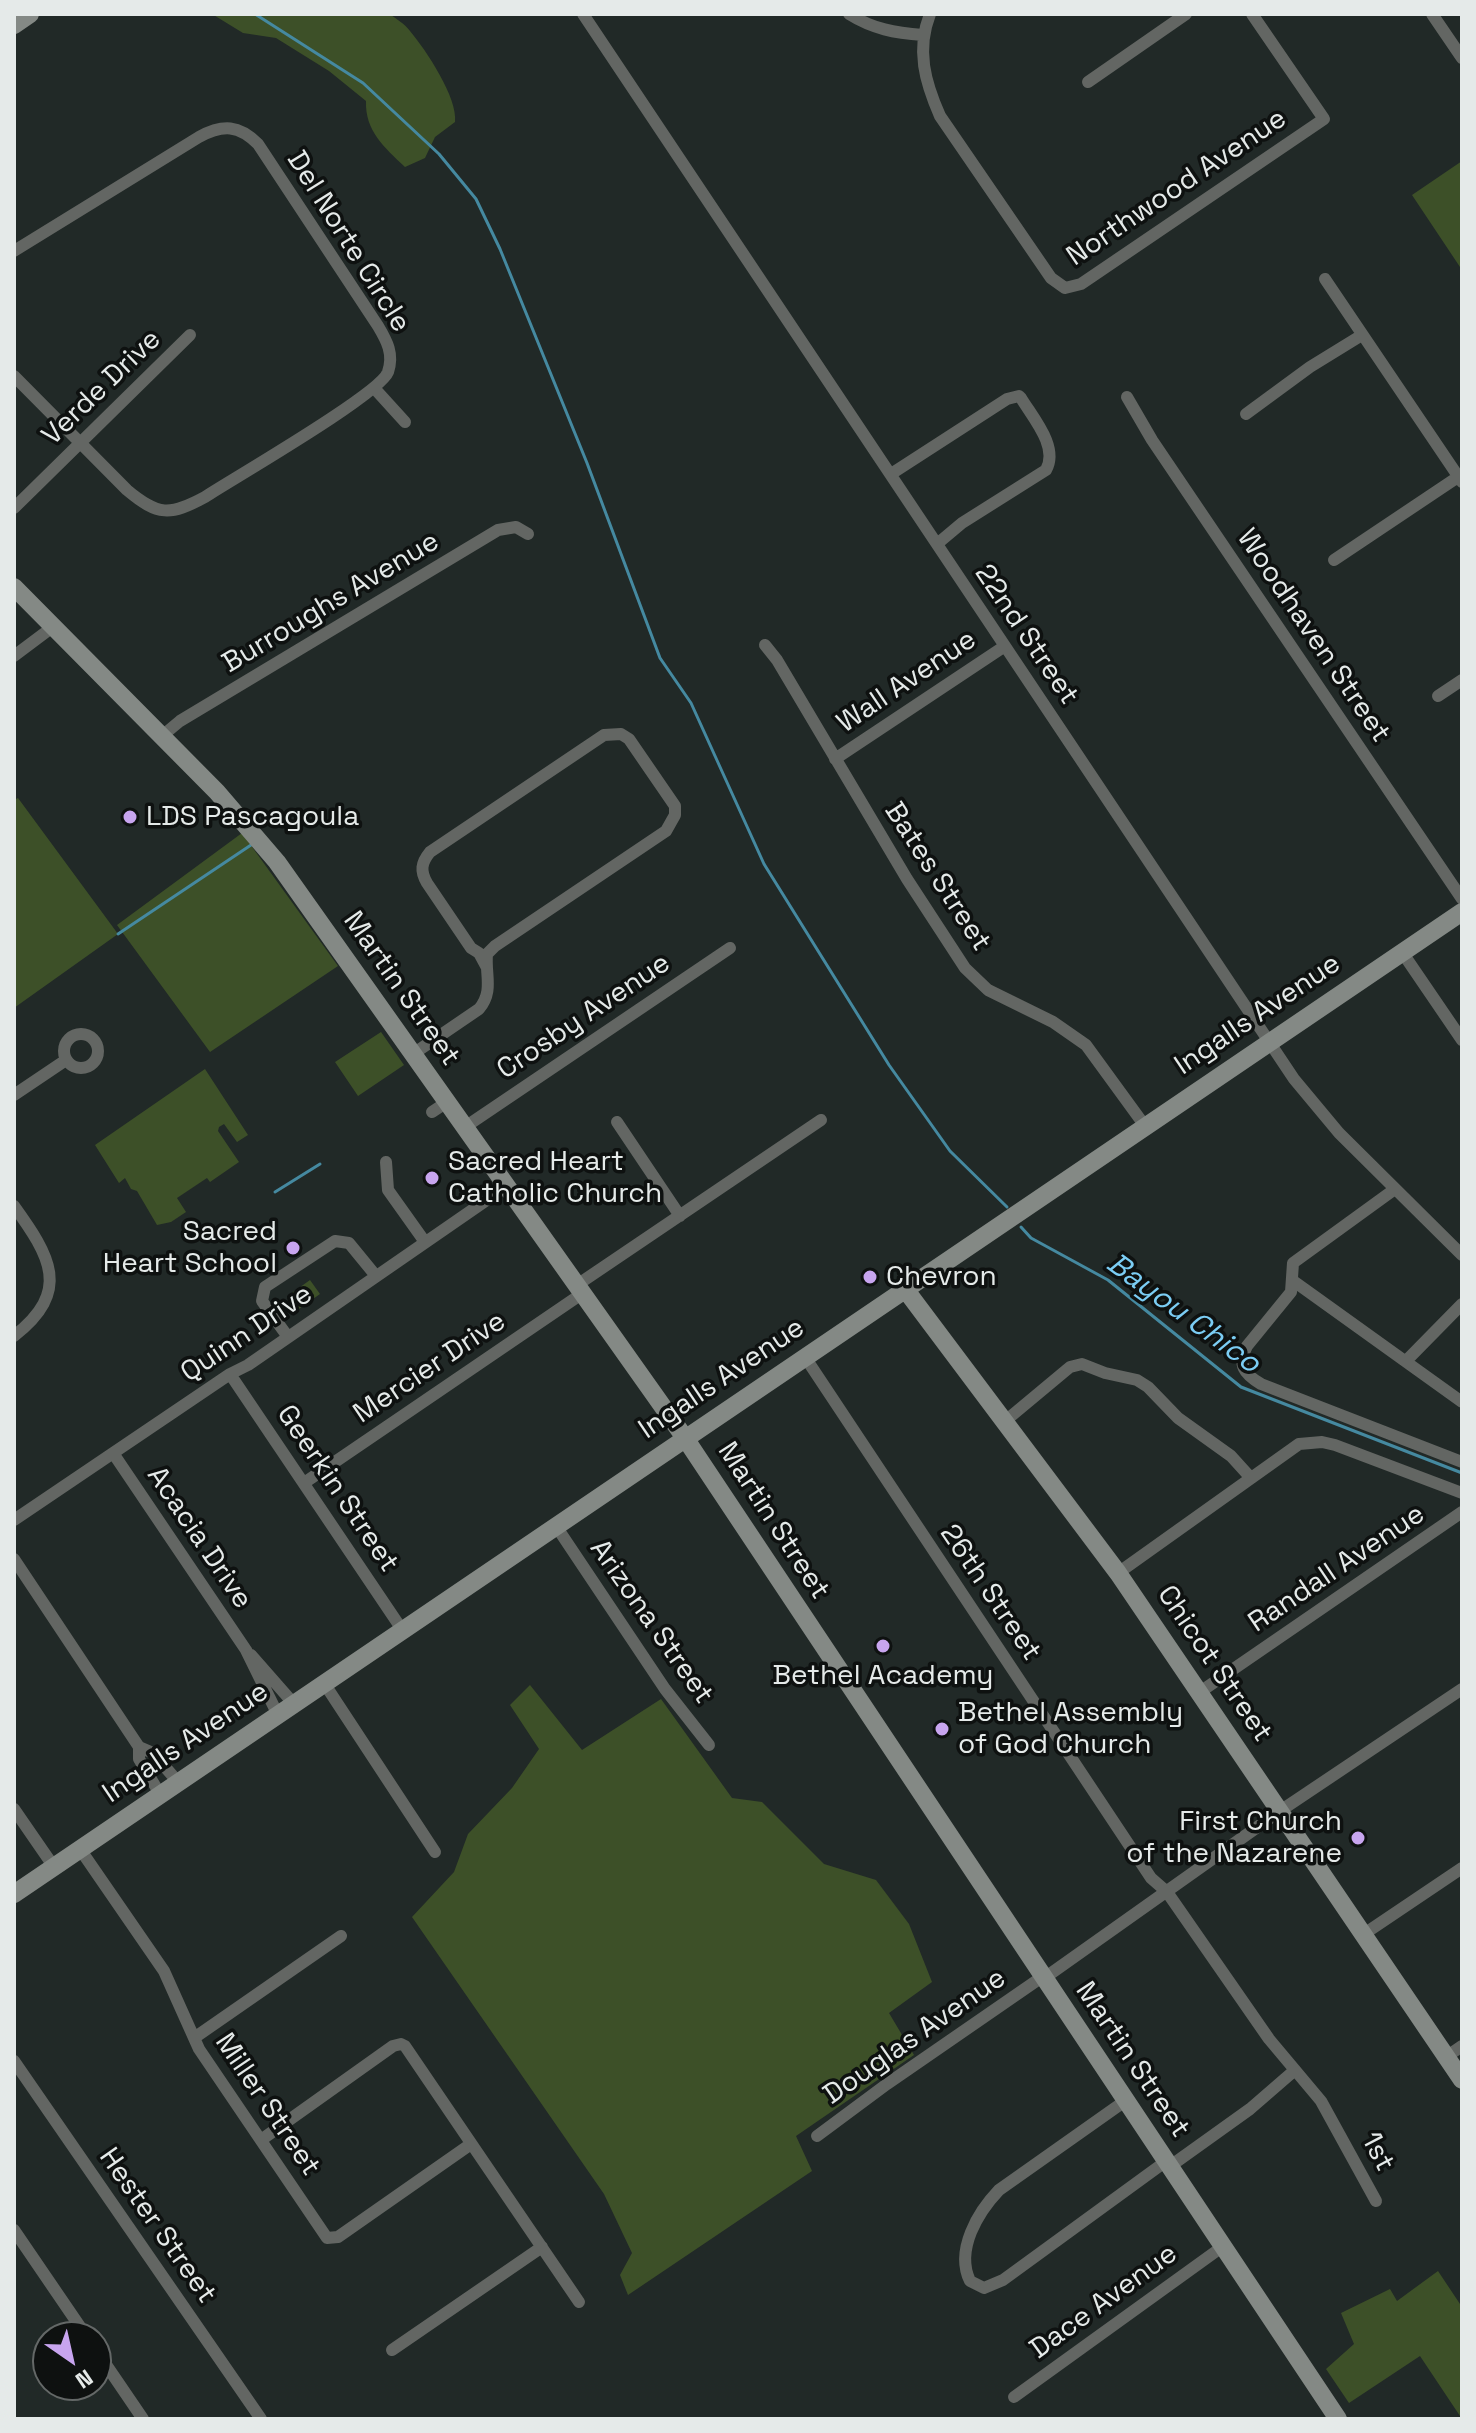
<!DOCTYPE html>
<html>
<head>
<meta charset="utf-8">
<style>
	body { margin:0 }
	#map { position:relative; width:1476px; height:2433px; overflow:hidden; background:#212927; font-family:"Space Grotesk",sans-serif }
	canvas { display:block }
	.frame { position:absolute; inset:0; border:16px solid #e5eae9; pointer-events:none }
	.north { position:absolute; left:32px; top:2321px; width:80px; height:80px; box-sizing:border-box; background:#0e1110; border:2px solid #646867; border-radius:50%; rotate:146deg; font-size:22px; font-weight:700; line-height:32px; text-align:center; color:#e5eae9 }
	.north::after { content:''; display:block; margin:auto; width:28px; height:36px; background:#c8a5ef; clip-path:polygon(50% 0,100% 100%,50% 72%,0 100%) }
</style>
</head>
<body>
<div id="map">
<canvas width="1476" height="2433"></canvas>
<div class="frame"></div>
<div class="north">N</div>
</div>
<script>
const context = document.querySelector('canvas').getContext('2d');
context.lineJoin = 'round';
function fill(path, color) { context.fillStyle = color; context.fill(path, 'evenodd'); }
function stroke(path, color, width, dash) { context.strokeStyle = color; context.lineWidth = width; context.lineCap = dash ? 'butt' : 'round'; context.setLineDash(dash || []); context.stroke(path); }
function label(font, color, halo, rows, align = 'center') {
  context.font = font + ' "Space Grotesk",sans-serif'; context.lineWidth = 7; context.setLineDash([]); context.textBaseline = 'middle'; context.strokeStyle = halo; context.fillStyle = color; for (const [text, x, y, turn = 0] of rows) {
    context.save(); context.translate(x, y); context.rotate((+turn || 0) * Math.PI / 180); context.textAlign = isNaN(turn) ? turn : align; if (halo) context.strokeText(text, 0, 0); context.fillText(text, 0, 0); context.restore();
  }
}
fill(new Path2D(`
	M212 14H390C396 19 405 24 410 31 426 50 458 98 455 122L435 137 425 158 405 167C384 147 365 131 366 101L329 71 276 38 243 33Z
	M1462 161V270L1412 195Z
	M18 798 118 934 14 1008V800Z
	M242 833 338 966 210 1052 117 925Z
	M381 1032 404 1065 358 1096 335 1062Z
	M205 1069 248 1135 237 1142 224 1124 219 1127 218 1131 239 1162 210 1182 207 1178 177 1198 186 1212 171 1222 157 1225 137 1191 131 1189 125 1178 119 1183 95 1145Z
	M310 1280 320 1294 299 1309 289 1295Z
	M530 1685 582 1750 661 1699 732 1798 762 1802 824 1864 876 1880 909 1924 932 1982 889 2013 914 2055 796 2136 812 2171 628 2295 620 2275 632 2253 604 2194 412 1917 454 1872 468 1834 512 1788 539 1749 510 1705Z
	M1438 2271 1462 2307V2419L1420 2356 1349 2403 1326 2369 1354 2344 1341 2313 1390 2289 1397 2301Z`), '#3d5028');
stroke(new Path2D(`
	M255 14 363 83 439 154 476 199 500 249 587 463 660 658 691 703 764 864 889 1065 950 1151 1007 1207
	M118 934 251 845
	M275 1192 320 1164
	M1021 1227 1031 1238 1108 1280 1241 1387 1462 1473`), '#4589a0', 3);
stroke(new Path2D(`
	M583 14 1294 1079 1339 1133 1462 1255
	M849 14C873 29 895 33 923 35
	M930 14C916 50 925 82 940 116L1051 278 1065 288 1081 284 1324 119 1252 14
	M1432 14 1462 58
	M1088 82 1186 14
	M14 251 199 137C223 124 239 125 258 144L378 326C387 341 394 354 388 372 380 394 234 478 205 497 170 516 158 516 127 490L14 376
	M1325 279 1462 482
	M375 389 405 422
	M1127 397 1152 440 1462 899
	M1246 414 1310 367 1362 335
	M891 474 1007 399 1019 396 1021 398C1033 418 1059 447 1046 470L962 523 937 544
	M14 508 190 335
	M1334 560 1458 477
	M765 645 777 660 907 879 965 968 988 990 1053 1022 1086 1045 1145 1126
	M14 656 54 626
	M1438 696 1462 680
	M162 736 180 721 498 530 516 527 528 534
	M835 759 1005 646
	M1402 952 1462 1040
	M64 1051a17 17 0 1 1 34 0a17 17 0 1 1-34 0Z
	M413 1054 479 1009C494 991 485 975 487 954L495 946 666 831 675 815V806L629 739 621 734 604 735 430 852C421 863 420 871 427 883L471 948 479 953 486 966
	M14 1095 66 1060
	M432 1112 447 1102
	M617 1122 680 1216
	M465 1127 730 948
	M386 1162 388 1190 425 1242
	M1395 1189 1293 1263 1291 1292 1247 1346C1237 1365 1244 1374 1261 1384L1462 1462
	M14 1206C50 1256 72 1291 14 1336
	M1292 1280 1462 1402
	M577 1285 821 1120
	M288 1337 262 1301 265 1287 335 1241 349 1243 376 1276
	M805 1357 1151 1878 1167 1892 1269 2039 1321 2101 1376 2201
	M1406 1361 1462 1304
	M230 1374 403 1631
	M1004 1422 1070 1367 1082 1364 1105 1373 1137 1380 1148 1387 1178 1418 1231 1456 1250 1477
	M113 1453 246 1650 278 1715
	M304 1483 583 1293
	M14 1520 230 1374 248 1365 507 1186
	M556 1526 665 1689 709 1745
	M14 1559 139 1747V1759L160 1794
	M1118 1573 1299 1444 1322 1442 1335 1445 1462 1493
	M251 1655 294 1704
	M324 1683 435 1852
	M1200 1692 1462 1512
	M139 1747 153 1753 178 1782
	M14 1809 54 1867
	M80 1849 164 1971 199 2049 327 2238 338 2237 471 2144
	M1364 1934 1462 1868
	M1043 1979 1280 1811 1462 1689
	M194 2038 341 1936
	M1446 2057 1462 2046
	M14 2061 261 2419
	M1125 2101 999 2190C978 2212 955 2250 970 2281L984 2288 1003 2280 1165 2162
	M817 2136 887 2084 1042 1977
	M261 2140 393 2046 401 2044 405 2046 579 2302
	M1169 2167 1250 2109 1295 2070
	M14 2230 87 2337
	M96 2350 143 2419
	M392 2350 542 2247
	M1014 2397 1222 2247`), '#636663', 12);
stroke(new Path2D(`
	M14 25 30 14
	M14 587 217 792 277 862 685 1438 1338 2419
	M905 1289 1118 1573 1462 2080
	M14 1894 1462 912`), '#848985', 18);
for (const [x, y, r, color] of [
	[130,817,8,"#c8a5ef"],
	[432,1178,8,"#c8a5ef"],
	[293,1248,8,"#c8a5ef"],
	[870,1277,8,"#c8a5ef"],
	[883,1646,8,"#c8a5ef"],
	[942,1729,8,"#c8a5ef"],
	[1358,1838,8,"#c8a5ef"]
]) { const dot = new Path2D(); dot.arc(x, y, r, 0, 2 * Math.PI); context.fillStyle = color; context.fill(dot); stroke(dot, '#0e1110', 3); }
label('28px', '#e5eae9', '#0e1110', [
	["Northwood Avenue",1177,188,-34],
	["Del Norte Circle",348,242,58],
	["Verde Drive",102,388,-44],
	["Burroughs Avenue",331,603,-31],
	["22nd Street",1026,635,56],
	["Woodhaven Street",1313,636,56],
	["Wall Avenue",907,682,-34],
	["Bates Street",937,877,57],
	["Martin Street",401,989,55],
	["Ingalls Avenue",1258,1015,-34],
	["Crosby Avenue",584,1017,-34],
	["Quinn Drive",247,1334,-34],
	["Mercier Drive",430,1368,-34],
	["Ingalls Avenue",722,1379,-34],
	["Geerkin Street",337,1489,56],
	["Martin Street",773,1521,57],
	["Acacia Drive",199,1538,56],
	["Randall Avenue",1337,1569,-34],
	["26th Street",990,1593,56],
	["Arizona Street",651,1622,55],
	["Chicot Street",1214,1664,56],
	["Ingalls Avenue",186,1743,-34],
	["Douglas Avenue",915,2037,-35],
	["Martin Street",1132,2060,56],
	["Miller Street",267,2105,56],
	["1st",1377,2152,62],
	["Hester Street",157,2226,55],
	["Dace Avenue",1104,2302,-36]
]);
label('28px', '#e5eae9', '#0e1110', [
	["LDS Pascagoula",146,817],
	["Sacred Heart",448,1162],
	["Catholic Church",448,1194],
	["Sacred",277,1232,"right"],
	["Heart School",277,1264,"right"],
	["Chevron",886,1277],
	["Bethel Academy",883,1676,"center"],
	["Bethel Assembly",958,1713],
	["of God Church",958,1745],
	["First Church",1342,1822,"right"],
	["of the Nazarene",1342,1854,"right"]
], 'left');
label('italic 30px', '#7bcdf4', '#0e1110', [
	["Bayou Chico",1183,1314,36]
]);
</script>
</body>
</html>
